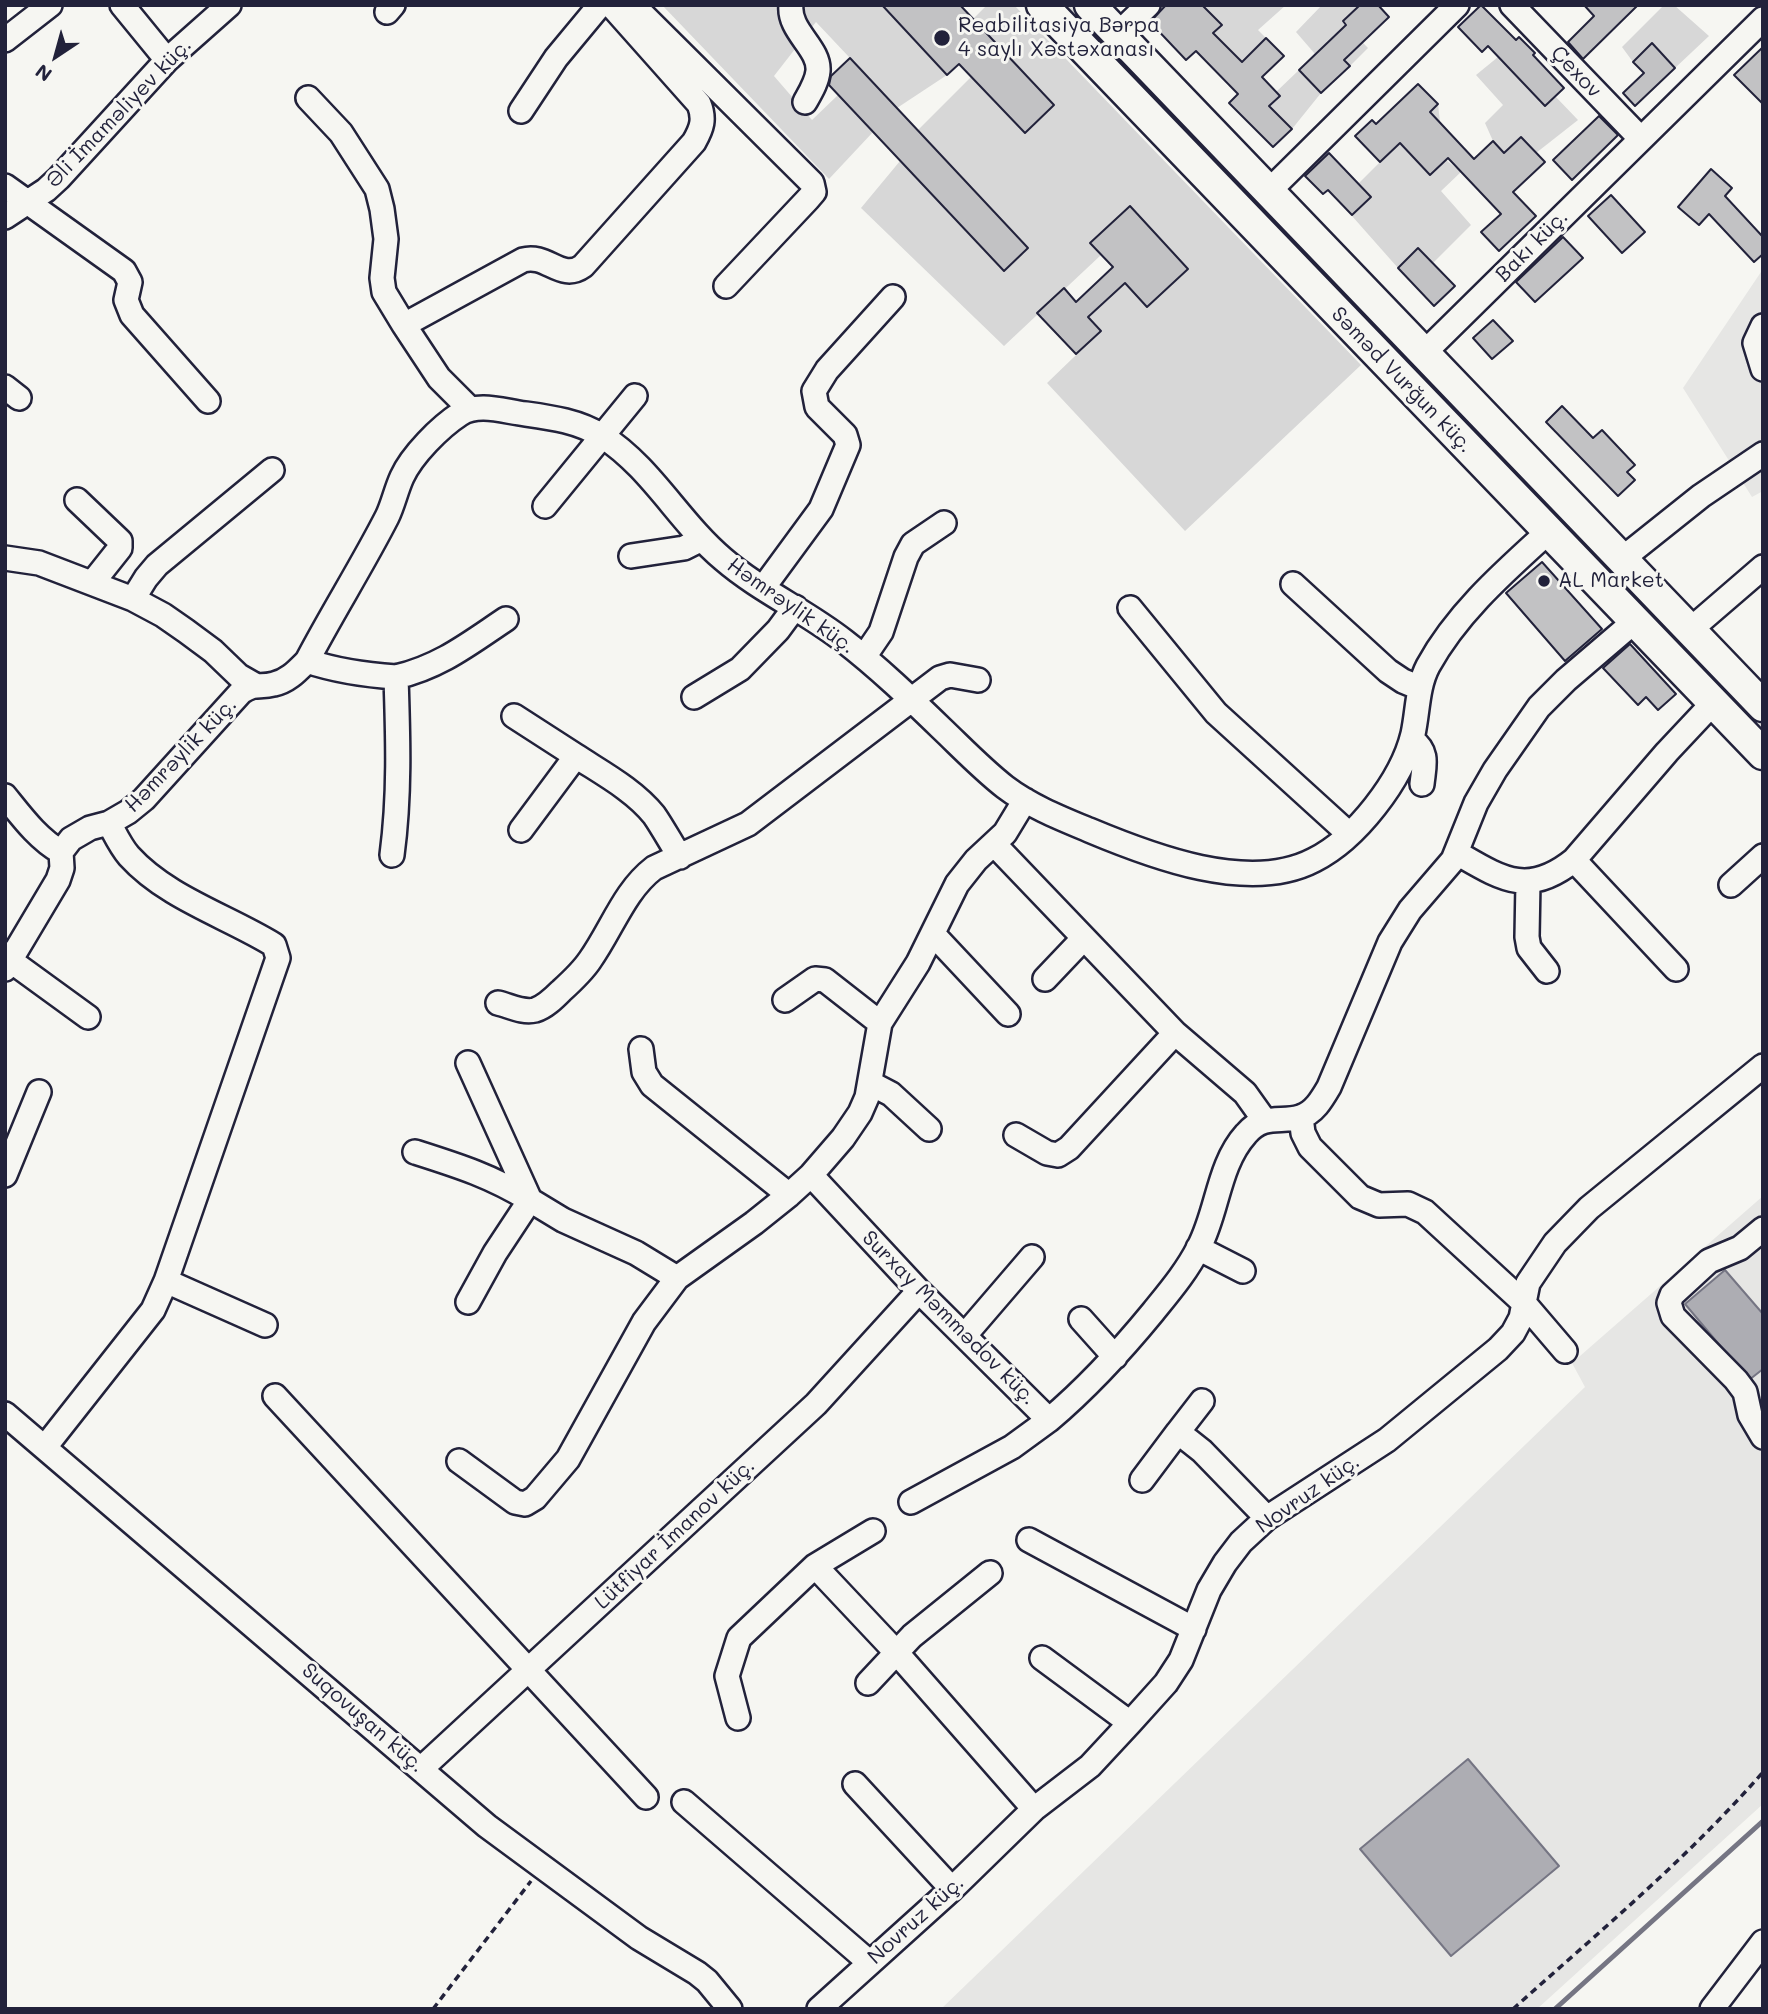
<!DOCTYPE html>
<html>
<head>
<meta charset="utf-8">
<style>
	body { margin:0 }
	#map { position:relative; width:1768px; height:2014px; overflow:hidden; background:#f6f6f2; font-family:Mali,sans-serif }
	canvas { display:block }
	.frame { position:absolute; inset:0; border:7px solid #22223b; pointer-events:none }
	.north { position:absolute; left:21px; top:21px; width:70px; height:70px; -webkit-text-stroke:5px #f6f6f2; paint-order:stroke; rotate:216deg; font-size:19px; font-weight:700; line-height:28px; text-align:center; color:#22223b }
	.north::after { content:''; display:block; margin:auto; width:24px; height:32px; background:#22223b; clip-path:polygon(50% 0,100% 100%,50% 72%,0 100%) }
</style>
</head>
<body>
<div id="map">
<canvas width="1768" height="2014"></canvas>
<div class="frame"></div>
<div class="north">N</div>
</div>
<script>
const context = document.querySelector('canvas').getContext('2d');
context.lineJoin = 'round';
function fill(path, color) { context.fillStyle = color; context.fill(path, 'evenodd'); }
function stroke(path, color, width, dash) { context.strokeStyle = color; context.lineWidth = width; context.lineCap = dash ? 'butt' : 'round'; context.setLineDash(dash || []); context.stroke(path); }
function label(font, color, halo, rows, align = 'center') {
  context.font = font + ' Mali,sans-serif'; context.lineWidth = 6; context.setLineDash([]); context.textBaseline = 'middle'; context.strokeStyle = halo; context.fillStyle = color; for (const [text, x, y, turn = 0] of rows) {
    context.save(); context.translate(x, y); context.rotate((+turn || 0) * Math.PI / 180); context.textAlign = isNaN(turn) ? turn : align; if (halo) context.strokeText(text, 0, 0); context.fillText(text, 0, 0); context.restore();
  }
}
fill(new Path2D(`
	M1763 269V491L1752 497 1683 388Z
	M1763 1196V1804L1537 2009H941L1585 1387 1572 1363Z`), '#e6e6e4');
fill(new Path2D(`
	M662 5H882L947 75 897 108 816 22 774 76 812 120 838 95 873 132 829 179Z
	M987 5H1014L1361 365 1185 531 1047 383 1100 332 1088 317 1125 283 1130 207 1090 243 1101 255 1004 346 861 208 900 161 1004 271 1028 248 918 130 971 77 1025 133 1054 106 973 19Z
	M1057 5H1069L1763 722V736Z
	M1202 5H1286L1258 30 1266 38 1241 61 1227 48 1210 65 1195 52 1222 25Z
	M1322 5H1360L1343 22 1368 48 1350 66 1327 43 1315 54 1296 32Z
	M1664 5H1674L1709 36 1675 68 1652 44 1633 62 1622 47Z
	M1498 57 1544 105 1555 96 1578 120 1536 153H1504L1493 141 1485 123 1503 105 1476 75Z
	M1299 70 1321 93 1292 129 1269 106 1280 96 1276 92Z
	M1438 104 1440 122 1408 152 1446 160 1461 172 1441 191 1471 225 1433 263 1418 248 1398 268 1352 216 1371 197 1359 183Z`), '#d7d7d7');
const water = new Path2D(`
	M1725 1270 1763 1314V1369L1749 1380 1685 1304Z
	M1468 1759 1559 1866 1451 1956 1360 1849Z`);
fill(water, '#adadb3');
stroke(water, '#757583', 2);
stroke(new Path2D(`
	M1555 2009 1763 1821`), '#757583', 5);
const building = new Path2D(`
	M882 5H960L1054 105 1025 133 959 64 947 75Z
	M1166 5H1202L1222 25 1213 33 1242 62 1266 38 1284 56 1262 77 1280 96 1269 106 1292 129 1273 147 1229 103 1238 94 1196 51 1186 60 1150 22Z
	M1360 5H1378L1389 17 1344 60 1350 66 1321 93 1299 70 1346 25 1343 21Z
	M1481 5 1516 40 1519 37 1535 53 1533 55 1564 88 1545 106 1488 46 1482 52 1458 27Z
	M1584 5H1638L1583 59 1568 42 1594 16Z
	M1652 43 1675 68 1635 106 1623 93 1644 73 1633 62Z
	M1763 47V104L1734 75Z
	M850 58 1028 248 1004 271 829 85 831 76Z
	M1418 84 1438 104 1430 112 1474 159 1493 141 1504 153 1521 137 1545 162 1513 192 1536 216 1499 251 1481 232 1501 214 1448 158 1430 175 1400 143 1380 162 1355 136 1372 120 1376 124Z
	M1599 116 1618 135 1572 180 1553 160Z
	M1329 153 1371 197 1352 215 1328 190 1323 194 1305 176Z
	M1711 169 1732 188 1725 196 1763 237V254L1754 262 1709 214 1699 225 1678 207Z
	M1611 195 1645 232 1622 253 1588 216Z
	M1130 206 1188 269 1147 307 1125 283 1088 317 1101 331 1076 354 1037 313 1064 288 1076 302 1113 267 1090 243Z
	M1563 237 1583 258 1535 302 1516 282Z
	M1418 248 1455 286 1434 306 1398 268Z
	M1493 320 1513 341 1492 359 1473 338Z
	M1562 406 1593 438 1602 430 1635 465 1627 472 1635 480 1618 496 1546 422Z
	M1542 562 1602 629 1565 661 1506 593Z
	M1630 644 1676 694 1658 710 1646 697 1638 705 1603 668Z`);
fill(building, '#c2c2c4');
stroke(building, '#22223b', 2);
const minor = new Path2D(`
	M122 5 167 60
	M633 5 812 183 814 192 808 199 726 286
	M791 5C788 31 820 48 818 71 817 82 810 93 805 102
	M1512 5 1641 139
	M387 12 393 5
	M1118 34 1148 5
	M5 40 50 5
	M308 98 341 133 377 189 382 209 386 239 382 278 384 292 404 325
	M521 111 556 58 600 5
	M5 186 124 271 130 282 126 300 132 315 208 401
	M1269 191 1457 5
	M5 217 46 190 59 178 167 60 229 5
	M1763 326 1755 343 1763 369
	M1424 353 1763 19
	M5 387 19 398
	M470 409 439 378 404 325 523 260C547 253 561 282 583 266L694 142C702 128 705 119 699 104L611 5
	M77 500 120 541V548L93 582
	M545 506 635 396
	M631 556 684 548 702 539
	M5 558 39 563 133 599 163 615 186 631 213 651 239 676 253 684
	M1622 559 1701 496 1763 454
	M1293 584 1388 671 1403 681 1420 688
	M763 588 821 509 848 445 845 435 817 407 814 391 827 370 893 297
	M133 599 146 578 157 565 272 470
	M1130 608 1216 713 1349 834
	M1690 630 1763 567
	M864 657 881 632 906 557 913 544 944 523
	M307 661C337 671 366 675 396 677 398 737 400 795 392 855
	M396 677C440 667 470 643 506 619
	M694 697 740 669 778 630 795 607
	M514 716 576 756
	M1412 740C1429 752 1424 765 1422 784
	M5 796C22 817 38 839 61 852
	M521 830 576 756C602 773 634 790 654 815 663 828 671 843 680 857
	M995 845 1175 1033 1245 1093 1265 1121
	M1457 853C1502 879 1528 897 1574 860L1667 752 1713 703
	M1574 860 1676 969
	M1528 882 1527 937 1529 948 1547 971
	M1731 885 1763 856
	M933 934 1008 1014
	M5 954 11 961 88 1017
	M5 969 58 880 62 868 61 852 71 839 90 828 109 823 128 812 144 799 241 692C256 682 259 688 274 684 288 681 297 671 307 661 332 613 362 566 387 517 393 505 396 490 402 477 412 455 440 427 460 414 477 403 500 410 519 413 547 417 577 420 602 436 651 467 679 522 723 559 760 591 806 611 844 641 879 668 910 698 941 728 962 748 982 769 1005 787 1030 806 1060 818 1089 830 1151 856 1249 894 1314 860 1356 839 1402 780 1413 734 1418 711 1417 687 1428 666 1457 613 1504 572 1548 532
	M1045 979 1083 939
	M785 1000 815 979 825 980 880 1023
	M498 1003C510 1006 523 1013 535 1010 545 1007 554 998 561 991 572 981 582 972 590 960 612 929 624 891 654 868L748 824 940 678 950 675 978 680
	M641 1049 644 1072 652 1085 789 1195
	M468 1063 530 1200 563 1220 636 1253 677 1278
	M870 1083 891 1094 929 1129
	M1301 1117 1303 1133 1310 1147 1360 1197 1379 1205 1408 1204 1425 1212 1524 1303 1565 1351
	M1016 1135 1047 1153 1058 1155 1069 1148 1175 1033
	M415 1152C459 1166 491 1176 530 1200L495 1253 468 1302
	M5 1175 39 1092
	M811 1175 919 1291 1049 1420C1087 1388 1121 1351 1153 1312 1170 1291 1187 1271 1199 1247 1218 1211 1218 1165 1246 1134 1264 1113 1281 1123 1300 1117 1314 1113 1322 1099 1329 1087L1390 942 1410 910 1453 860 1476 803 1495 770 1539 707 1566 680 1635 621
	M1763 1229 1740 1248 1709 1261 1672 1295 1669 1303 1673 1316 1736 1380 1745 1392 1750 1415 1763 1437
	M1198 1248 1243 1271
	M166 1281 265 1325
	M1081 1319 1115 1357
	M965 1335 1032 1257
	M275 1396 646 1797
	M5 1414 487 1826 639 1938 697 1973 707 1981 730 2009
	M1178 1432 1202 1401
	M45 1447 153 1310 166 1281 278 958 274 945C227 916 167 898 129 856 121 847 115 834 109 823
	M459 1461 515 1502 525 1504 535 1498 568 1459 644 1322 677 1278 754 1223 789 1195 811 1175 843 1138 860 1113 867 1097 880 1023 918 963 957 884 976 860 1005 833 1025 800
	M1142 1480 1178 1432 1202 1451 1267 1518
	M911 1502 1012 1447 1049 1420
	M1029 1540 1194 1629
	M815 1566 896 1652 1034 1809
	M1042 1658 1130 1723
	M868 1683 912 1636 990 1573
	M738 1718 727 1676 739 1638 815 1566 873 1531
	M422 1768 816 1404 919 1291
	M855 1784 952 1889
	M684 1802 869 1962
	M819 2009 952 1889 1034 1809 1090 1766 1130 1723 1166 1683 1181 1660 1209 1590 1225 1563 1241 1542 1267 1518 1387 1440 1498 1349 1513 1333 1521 1318 1528 1283 1555 1243 1589 1208 1763 1066
	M1712 2009 1763 1942`);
const major = new Path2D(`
	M1042 5 1763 754
	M1090 5 1763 706`);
stroke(minor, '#22223b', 28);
stroke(major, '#22223b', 35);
stroke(new Path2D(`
	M433 2009 531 1881
	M1513 2009C1599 1932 1687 1859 1763 1772`), '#22223b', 3.5, [7, 5]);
stroke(minor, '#f6f6f2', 23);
stroke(major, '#f6f6f2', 30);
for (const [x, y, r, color] of [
	[942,38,9,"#22223b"],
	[1544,581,7,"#22223b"]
]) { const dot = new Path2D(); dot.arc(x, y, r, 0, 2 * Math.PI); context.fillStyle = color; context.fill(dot); stroke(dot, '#f6f6f2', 2.5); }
label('21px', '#22223b', '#f6f6f2', [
	["Reabilitasiya Bәrpa",958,26],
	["4 saylı Xəstəxanası",958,50],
	["AL Market",1558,581]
], 'left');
label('21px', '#22223b', '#f6f6f2', [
	["Çexov",1576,72,46],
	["Əli İmaməliyev küç.",119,113,-46],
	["Bakı küç.",1532,246,-45],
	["Səməd Vurğun küç.",1402,380,46],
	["Həmrəylik küç.",791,606,35],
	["Həmrəylik küç.",181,755,-46],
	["Surxay Məmmədov küç.",949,1318,45],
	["Novruz küç.",1308,1494,-35],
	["Lütfiyar İmanov küç.",675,1534,-43],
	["Suqovuşan küç.",363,1718,41],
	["Novruz küç.",916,1920,-42]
]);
</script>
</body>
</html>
